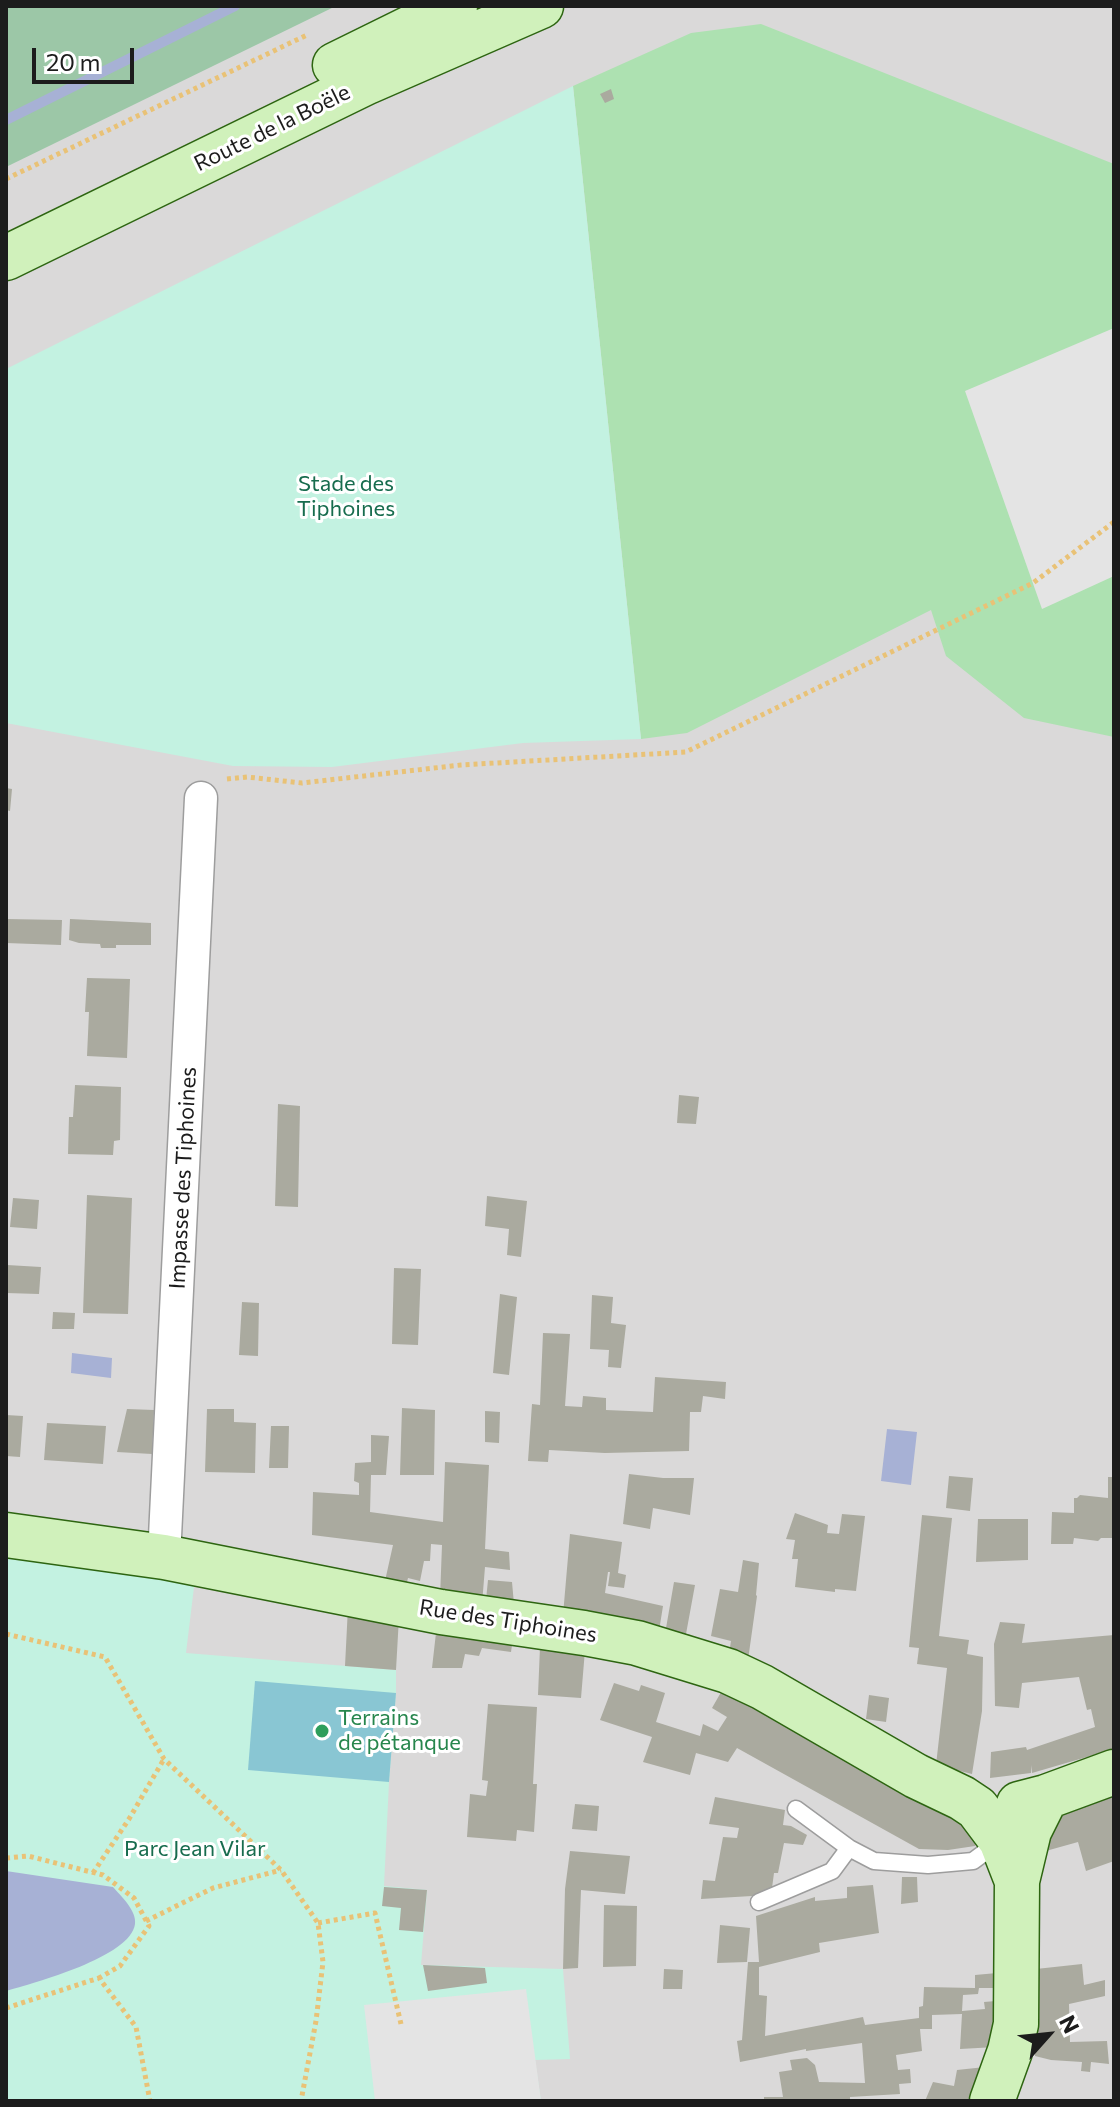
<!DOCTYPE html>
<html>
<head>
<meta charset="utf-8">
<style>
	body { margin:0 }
	#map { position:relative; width:1120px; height:2107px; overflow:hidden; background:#eaece3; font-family:Commissioner,sans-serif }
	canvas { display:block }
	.frame { position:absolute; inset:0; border:8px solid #1c1c1c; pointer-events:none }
	.north { position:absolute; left:1008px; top:1995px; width:80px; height:80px; -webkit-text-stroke:6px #fff; paint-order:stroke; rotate:63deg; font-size:22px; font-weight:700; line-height:32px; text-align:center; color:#1c1c1c }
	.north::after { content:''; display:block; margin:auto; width:28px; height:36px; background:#1c1c1c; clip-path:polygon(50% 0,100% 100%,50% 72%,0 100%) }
	.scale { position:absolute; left:32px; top:48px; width:102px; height:36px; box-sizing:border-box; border:4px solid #1c1c1c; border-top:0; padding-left:10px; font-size:24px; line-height:28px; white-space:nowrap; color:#1c1c1c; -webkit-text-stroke:6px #fff; paint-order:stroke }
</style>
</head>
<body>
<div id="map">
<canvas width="1120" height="2107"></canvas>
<div class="frame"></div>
<div class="north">N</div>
<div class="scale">20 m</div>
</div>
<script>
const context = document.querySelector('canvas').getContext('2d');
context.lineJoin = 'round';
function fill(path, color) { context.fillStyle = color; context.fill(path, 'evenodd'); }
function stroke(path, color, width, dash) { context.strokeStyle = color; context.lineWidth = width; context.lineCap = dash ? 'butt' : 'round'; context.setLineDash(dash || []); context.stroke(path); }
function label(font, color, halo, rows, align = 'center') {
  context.font = font + ' Commissioner,sans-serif'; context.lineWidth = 6; context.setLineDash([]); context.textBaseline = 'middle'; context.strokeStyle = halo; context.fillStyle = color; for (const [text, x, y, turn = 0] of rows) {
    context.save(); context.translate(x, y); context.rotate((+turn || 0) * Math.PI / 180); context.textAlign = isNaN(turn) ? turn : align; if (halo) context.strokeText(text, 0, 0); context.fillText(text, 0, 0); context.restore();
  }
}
fill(new Path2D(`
	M6 6H1114V2101H6Z`), '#dad9d9');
fill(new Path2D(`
	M761 24 1114 164V737L1024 718 946 656 931 610 687 733 641 739 573 86 691 33Z`), '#ade1b1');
fill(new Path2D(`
	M6 6H336L6 167Z`), '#9cc7a7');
fill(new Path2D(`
	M573 86 641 739 523 743 332 767 233 766 6 723V369Z
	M6 1553 195 1579 186 1653 396 1670V1693L389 1782 384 1886 427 1890 421 1965 563 1969 570 2059 535 2060 541 2101H6Z`), '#c3f2e1');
fill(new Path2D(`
	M255 1681 396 1693 389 1782 248 1770Z`), '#89c6d3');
fill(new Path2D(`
	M1114 328V576L1042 609 965 391Z
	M526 1989 541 2101H375L364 2005Z`), '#e4e4e4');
fill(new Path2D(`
	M72 1353 112 1358 111 1378 71 1373Z
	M887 1429 917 1432 911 1485 881 1481Z
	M6 1871 113 1887C121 1896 137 1911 135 1924 131 1957 34 1983 6 1991Z`), '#a7b1d5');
stroke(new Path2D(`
	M6 120 235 6`), '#a7b1d5', 10);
fill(new Path2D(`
	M611 89 614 99 605 103 600 94Z
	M6 788 12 789 10 811 6 810Z
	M6 919 62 920 61 945 6 943Z
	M70 919 151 923V945H116V948H101L100 944 79 943 69 940Z
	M87 978 130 979 127 1058 87 1056 89 1012H85Z
	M75 1085 121 1087 120 1140 114 1141 113 1155 68 1154 69 1117H73Z
	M679 1095 699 1097 696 1124 677 1123Z
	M278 1104 300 1106 298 1207 275 1206Z
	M87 1195 132 1198 128 1314 83 1313Z
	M487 1196 527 1201 521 1257 507 1255 509 1229 485 1226Z
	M13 1198 39 1200 37 1229 10 1227Z
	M7 1265 41 1267 39 1294 6 1293Z
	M394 1268 421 1269 418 1345 392 1344Z
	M500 1294 517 1297 509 1375 493 1373Z
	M592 1295 613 1297 611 1323 626 1325 621 1368 608 1367 609 1350 590 1349Z
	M242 1302 259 1303 258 1356 239 1355Z
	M53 1312 75 1313 74 1329H52Z
	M543 1333 570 1334 565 1406 582 1407 583 1396 606 1398V1410L653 1412 655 1377 726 1382 725 1399 703 1396 701 1412H690L689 1451 605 1453 549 1450 548 1462 528 1461 532 1404 540 1405Z
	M402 1408 435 1410 434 1475H400Z
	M127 1409 154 1410 152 1454 117 1452Z
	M207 1409H234V1422L256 1423 255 1473 205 1472Z
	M485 1411 500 1412 499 1443 485 1442Z
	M6 1415 23 1416 20 1457 6 1456Z
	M47 1423 106 1426 103 1464 44 1460Z
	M271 1426H289L288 1468H269Z
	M371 1435 389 1436 386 1475H371L370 1512 443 1522 445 1462 489 1465 485 1549 509 1552 510 1570 485 1567 482 1604 440 1598 442 1545 431 1544 430 1561H424L420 1581 408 1578 406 1586 385 1581 393 1545 312 1535 313 1492 359 1495V1483L354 1481 355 1463 371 1462Z
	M629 1474 663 1478H694L690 1515 653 1508 650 1529 623 1524Z
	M949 1476 973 1478 970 1511 946 1508Z
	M1108 1477H1114V1538H1101L1098 1541 1074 1538 1073 1544H1051L1052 1512 1074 1513V1498H1077L1080 1495 1108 1498Z
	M795 1513 828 1525 827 1533 839 1534 842 1514 865 1516 856 1591 835 1589V1592L795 1587 798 1559H792L795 1540 786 1539Z
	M922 1515 952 1518 939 1636 969 1640 967 1654 983 1657 982 1711 972 1774 936 1765 947 1668 917 1664 919 1648 909 1647Z
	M978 1519H1028V1560L976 1562Z
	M570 1534 622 1542 618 1573 626 1575 624 1588 608 1586 610 1572H608L605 1593 663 1606 659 1631 563 1615Z
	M743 1560 759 1563 756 1595 757 1596 748 1660 729 1654 731 1641 711 1636 720 1589 738 1592Z
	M488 1580 512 1582 514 1604 486 1600Z
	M674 1582 695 1585 686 1634 691 1635 689 1641 665 1634Z
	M348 1607 399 1617 396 1670 345 1666Z
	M1000 1622 1025 1624 1022 1643 1114 1635V1749L1032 1773 1031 1765V1773L990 1778 991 1752 1026 1747 1027 1750 1095 1727 1091 1709 1087 1710 1079 1677 1022 1683 1019 1708 995 1706 994 1644Z
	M437 1624 513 1638 511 1652 482 1648 479 1656 465 1654 462 1668H432Z
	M540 1647 585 1650 581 1698 538 1695Z
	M614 1683 639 1691 641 1685 665 1693 656 1722 700 1736 703 1724 718 1731 727 1717 712 1708 724 1687 941 1808 981 1836 975 1846 948 1850 919 1849 737 1748 728 1762 696 1753 690 1775 643 1762 652 1737 600 1720Z
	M869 1695 889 1698 886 1722 866 1719Z
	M488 1704 537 1707 533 1784H537L534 1832 517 1830 516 1841 467 1837 470 1794 486 1796 488 1781 482 1780Z
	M1114 1791V1861L1086 1871 1078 1842 1035 1854 1049 1819Z
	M715 1797 785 1810 783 1825 791 1826 807 1835 803 1845 784 1843 778 1873H774L772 1888 752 1896 701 1899 703 1880 715 1881 723 1837 737 1838 739 1828 709 1824Z
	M575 1804 599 1806 597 1831 572 1829Z
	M570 1851 630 1856 625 1894 581 1890 578 1968 563 1969 565 1889Z
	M902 1877H917L918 1902 901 1904Z
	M873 1885 879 1933 819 1943 820 1952 759 1967V1995L767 1996 765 2036 863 2017 865 2025 919 2018V2007L923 2006 924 1987 975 1988V1975L997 1973 998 1988H979L978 1994 963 1995 962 2011 985 2009 984 2002 996 2001V2047L960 2049 962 2014 932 2015V2029H920L922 2051 896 2055 898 2070 910 2069 911 2083 899 2084 900 2094 850 2097V2101H764V2097H783L779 2072 792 2070 790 2060 807 2058 815 2065 819 2082 865 2083 862 2043 806 2051V2049L740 2062 737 2041 742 2040 748 1962H759L756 1916 815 1897V1901L847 1898V1887Z
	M384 1887 427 1890 423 1932 399 1930 401 1908 382 1906Z
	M604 1905 637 1906 636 1966 603 1967Z
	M720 1925 750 1928 747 1962 717 1963Z
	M1082 1964 1084 1985 1105 1980V1996L1069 2004 1070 2042 1107 2041 1109 2064 1091 2062 1090 2072 1081 2071 1082 2062 1051 2060 1035 2056 1036 1969Z
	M423 1965 485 1968 487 1983 428 1991Z
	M664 1969 683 1970 682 1989H663Z
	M985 2067 981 2101H925L933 2082 954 2086 957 2070Z`), '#aaaa9f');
const lane = new Path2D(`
	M796 1809 849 1848 874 1861 928 1865 973 1861 1000 1841
	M759 1902 832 1871 849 1848`);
const street = new Path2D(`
	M164 1557 201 798`);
const secondary = new Path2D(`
	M335 65 455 6
	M6 258 367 82 541 6
	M6 1535 164 1557 441 1612 584 1633 637 1643 728 1671 762 1687 916 1776 962 1798 977 1808 1001 1840 1017 1881
	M1019 1804 1046 1797 1114 1772
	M992 2101 1010 2051 1016 2024 1017 1881 1029 1831 1046 1797`);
stroke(lane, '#9d9d9d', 19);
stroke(street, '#9d9d9d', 35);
stroke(secondary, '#2d6511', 47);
stroke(new Path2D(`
	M6 179 309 34
	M227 779 247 777 302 783 461 765 686 752 1033 583 1114 522
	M6 1634 105 1657 164 1759 281 1870 318 1923 323 1962 316 2021 301 2101
	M6 1858 28 1856 103 1875 134 1898 149 1926 120 1966 99 1978
	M93 1873 129 1819 164 1759
	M146 1921 213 1888 281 1870
	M318 1923 375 1913 401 2024
	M6 2008 99 1978 136 2027 150 2101`), '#e9c276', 5, [4, 4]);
stroke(lane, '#fff', 16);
stroke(street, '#fff', 32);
stroke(secondary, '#d0f1bb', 44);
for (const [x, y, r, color] of [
	[322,1731,8,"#2e9e5b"]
]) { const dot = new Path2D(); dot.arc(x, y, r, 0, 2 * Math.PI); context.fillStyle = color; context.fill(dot); stroke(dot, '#fff', 3); }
label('22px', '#1c1c1c', '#fff', [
	["Route de la Boële",272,128,-26],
	["Impasse des Tiphoines",183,1178,-87],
	["Rue des Tiphoines",508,1621,9]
]);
label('22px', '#176c4e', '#fff', [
	["Stade des",346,484],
	["Tiphoines",346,509],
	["Parc Jean Vilar",195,1849]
]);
label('22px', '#27864d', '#fff', [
	["Terrains",338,1718],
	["de pétanque",338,1743]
], 'left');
</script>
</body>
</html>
